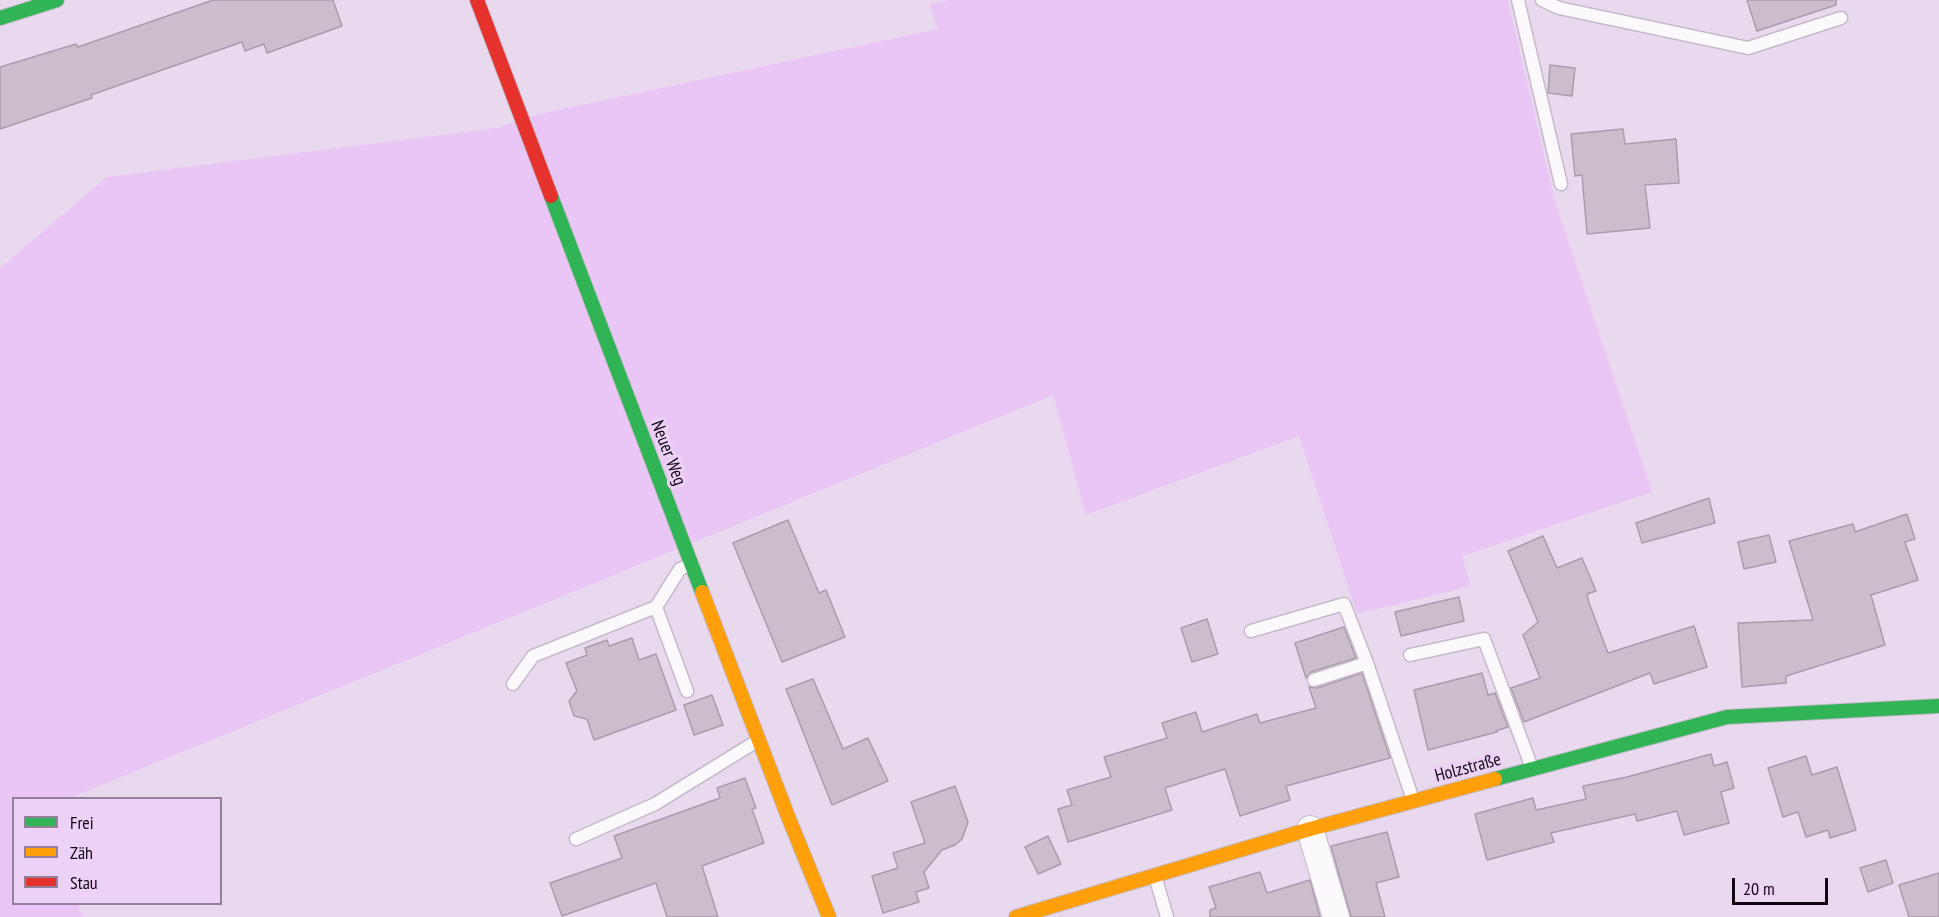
<!DOCTYPE html>
<html>
<head>
<meta charset="utf-8">
<style>
	body { margin:0 }
	#map { position:relative; width:1939px; height:917px; overflow:hidden; background:#e9d9ef; font-family:"PT Sans Narrow",sans-serif }
	canvas { display:block }
	.legend { position:absolute; left:12px; top:797px; width:210px; height:108px; box-sizing:border-box; background:#edd1f7; border:2px solid #95809c; margin:0; padding:8px 10px; list-style:none; font-size:18px; color:#110714 }
	.legend li { display:flex; align-items:center; gap:12px; height:30px }
	.legend b { width:30px; border:2px solid #95809c }
	.scale { position:absolute; left:1732px; top:878px; width:96px; height:27px; box-sizing:border-box; border:3px solid #110714; border-top:0; padding-left:8px; font-size:18px; line-height:21px; white-space:nowrap; color:#110714; -webkit-text-stroke:4px #edd1f7; paint-order:stroke }
</style>
</head>
<body>
<div id="map">
<canvas width="1939" height="917"></canvas>
<ul class="legend">
<li><b style="height:8px;background:#30b455"></b>Frei</li>
<li><b style="height:8px;background:#ff9f0a"></b>Zäh</li>
<li><b style="height:8px;background:#e5322d"></b>Stau</li>
</ul>
<div class="scale">20 m</div>
</div>
<script>
const context = document.querySelector('canvas').getContext('2d');
context.lineJoin = 'round';
function fill(path, color) { context.fillStyle = color; context.fill(path, 'evenodd'); }
function stroke(path, color, width, dash) { context.strokeStyle = color; context.lineWidth = width; context.lineCap = dash ? 'butt' : 'round'; context.setLineDash(dash || []); context.stroke(path); }
function label(font, color, halo, rows, align = 'center') {
  context.font = font + ' "PT Sans Narrow",sans-serif'; context.lineWidth = 6; context.setLineDash([]); context.textBaseline = 'middle'; context.strokeStyle = halo; context.fillStyle = color; for (const [text, x, y, turn = 0] of rows) {
    context.save(); context.translate(x, y); context.rotate((+turn || 0) * Math.PI / 180); context.textAlign = isNaN(turn) ? turn : align; if (halo) context.strokeText(text, 0, 0); context.fillText(text, 0, 0); context.restore();
  }
}
fill(new Path2D(`
	M950 0H1508L1555 202 1652 492 1462 556 1471 586 1357 614 1299 436 1086 515 1053 395 70 798H14V904H78L83 917H0V268L107 177 497 128 535 115 938 29 929 4Z`), '#eac6f6');
const building = new Path2D(`
	M213 0H333L342 26 267 53 264 44 245 51 242 42 91 95 92 98 0 129V67L76 44 78 47Z
	M1747 0H1836V5L1757 31Z
	M1550 65 1575 68 1572 96 1548 93Z
	M1623 129 1625 144 1676 139 1679 183 1645 185 1650 228 1587 234 1582 175 1575 176 1571 134Z
	M1709 498 1715 523 1642 543 1636 523Z
	M1907 514 1915 539 1905 542 1918 580 1871 595 1885 645 1786 676V683L1742 687 1738 623 1813 620 1789 541 1853 524 1855 532Z
	M788 520 819 593 826 590 845 637 782 662 733 543Z
	M1769 535 1776 562 1744 569 1738 542Z
	M1543 536 1557 568 1582 558 1596 591 1587 594 1589 603 1608 653 1694 626 1707 667 1654 684 1650 673 1524 722 1511 688 1540 678 1523 635 1538 622 1508 551Z
	M1459 597 1464 621 1401 636 1395 612Z
	M1207 619 1218 654 1192 662 1181 628Z
	M1344 627 1356 658 1311 672 1306 678 1295 643Z
	M632 638 639 660 656 654 676 710 594 740 587 719 574 716 569 701 577 691 566 663 587 655 585 648 607 640 609 646Z
	M1362 673 1390 758 1286 786 1290 800 1240 816 1225 769 1165 788 1172 810 1068 842 1058 809 1072 805 1067 790 1111 777 1104 757 1167 738 1162 723 1196 712 1202 732 1257 714 1260 723 1316 708 1309 687 1317 688Z
	M1482 673 1488 695 1495 693 1508 727 1496 731 1497 732 1428 750 1414 690Z
	M813 679 843 749 868 738 888 781 832 805 786 689Z
	M712 695 723 725 694 735 684 705Z
	M1711 754 1714 766 1727 762 1734 788 1721 792 1729 823 1684 835 1677 811 1637 821 1635 814 1551 833 1554 842 1487 860 1475 814 1533 798 1536 810 1586 799 1583 786 1627 777Z
	M1806 756 1812 775 1837 767 1856 830 1830 838 1828 830 1806 837 1798 812 1783 817 1768 768Z
	M745 778 756 808 752 809 764 843 702 866 718 917H667L656 883 562 916 550 883 622 858 614 836 720 798 717 788Z
	M955 786 968 822 962 839 955 845 942 850 924 872 929 888 916 892 919 902 883 913 872 876 898 868 893 853 925 843 911 802Z
	M1387 832 1399 877 1376 883 1385 917H1351L1331 846Z
	M1048 836 1061 864 1038 874 1025 847Z
	M1886 860 1893 883 1868 892 1860 868Z
	M1260 872 1267 893 1310 880 1320 917H1210V910L1216 908 1209 887Z
	M1939 873V917H1909L1899 885Z`);
fill(building, '#cbbdcc');
stroke(building, '#aa9cab', 1.5);
const lane = new Path2D(`
	M1518 0 1561 184
	M1542 0 1559 8 1748 48 1841 18
	M1251 631 1344 604 1367 663
	M1410 655 1484 639 1532 768
	M1314 680 1367 663 1413 800
	M513 684 533 656 656 607
	M687 691 656 607 680 569 690 565
	M576 839 655 804 757 741
	M1155 876 1167 917`);
const street = new Path2D(`
	M1310 829 1336 917`);
const fast = new Path2D(`
	M0 18 57 0
	M551 196 702 592
	M1495 779 1727 717 1939 706`);
const slow = new Path2D(`
	M702 592 789 819 829 917
	M1016 917 1310 829 1495 779`);
const jam = new Path2D(`
	M477 0 551 196`);
stroke(lane, '#c5bac9', 15);
stroke(street, '#c5bac9', 28);
stroke(fast, '#c5bac9', 16);
stroke(slow, '#c5bac9', 16);
stroke(jam, '#c5bac9', 16);
stroke(lane, '#fcf9fd', 12);
stroke(street, '#fcf9fd', 26);
stroke(fast, '#30b455', 14);
stroke(slow, '#ff9f0a', 14);
stroke(jam, '#e5322d', 14);
label('18px', '#110714', '#edd1f7', [
	["Neuer Weg",668,453,69],
	["Holzstraße",1468,768,-15]
]);
</script>
</body>
</html>
